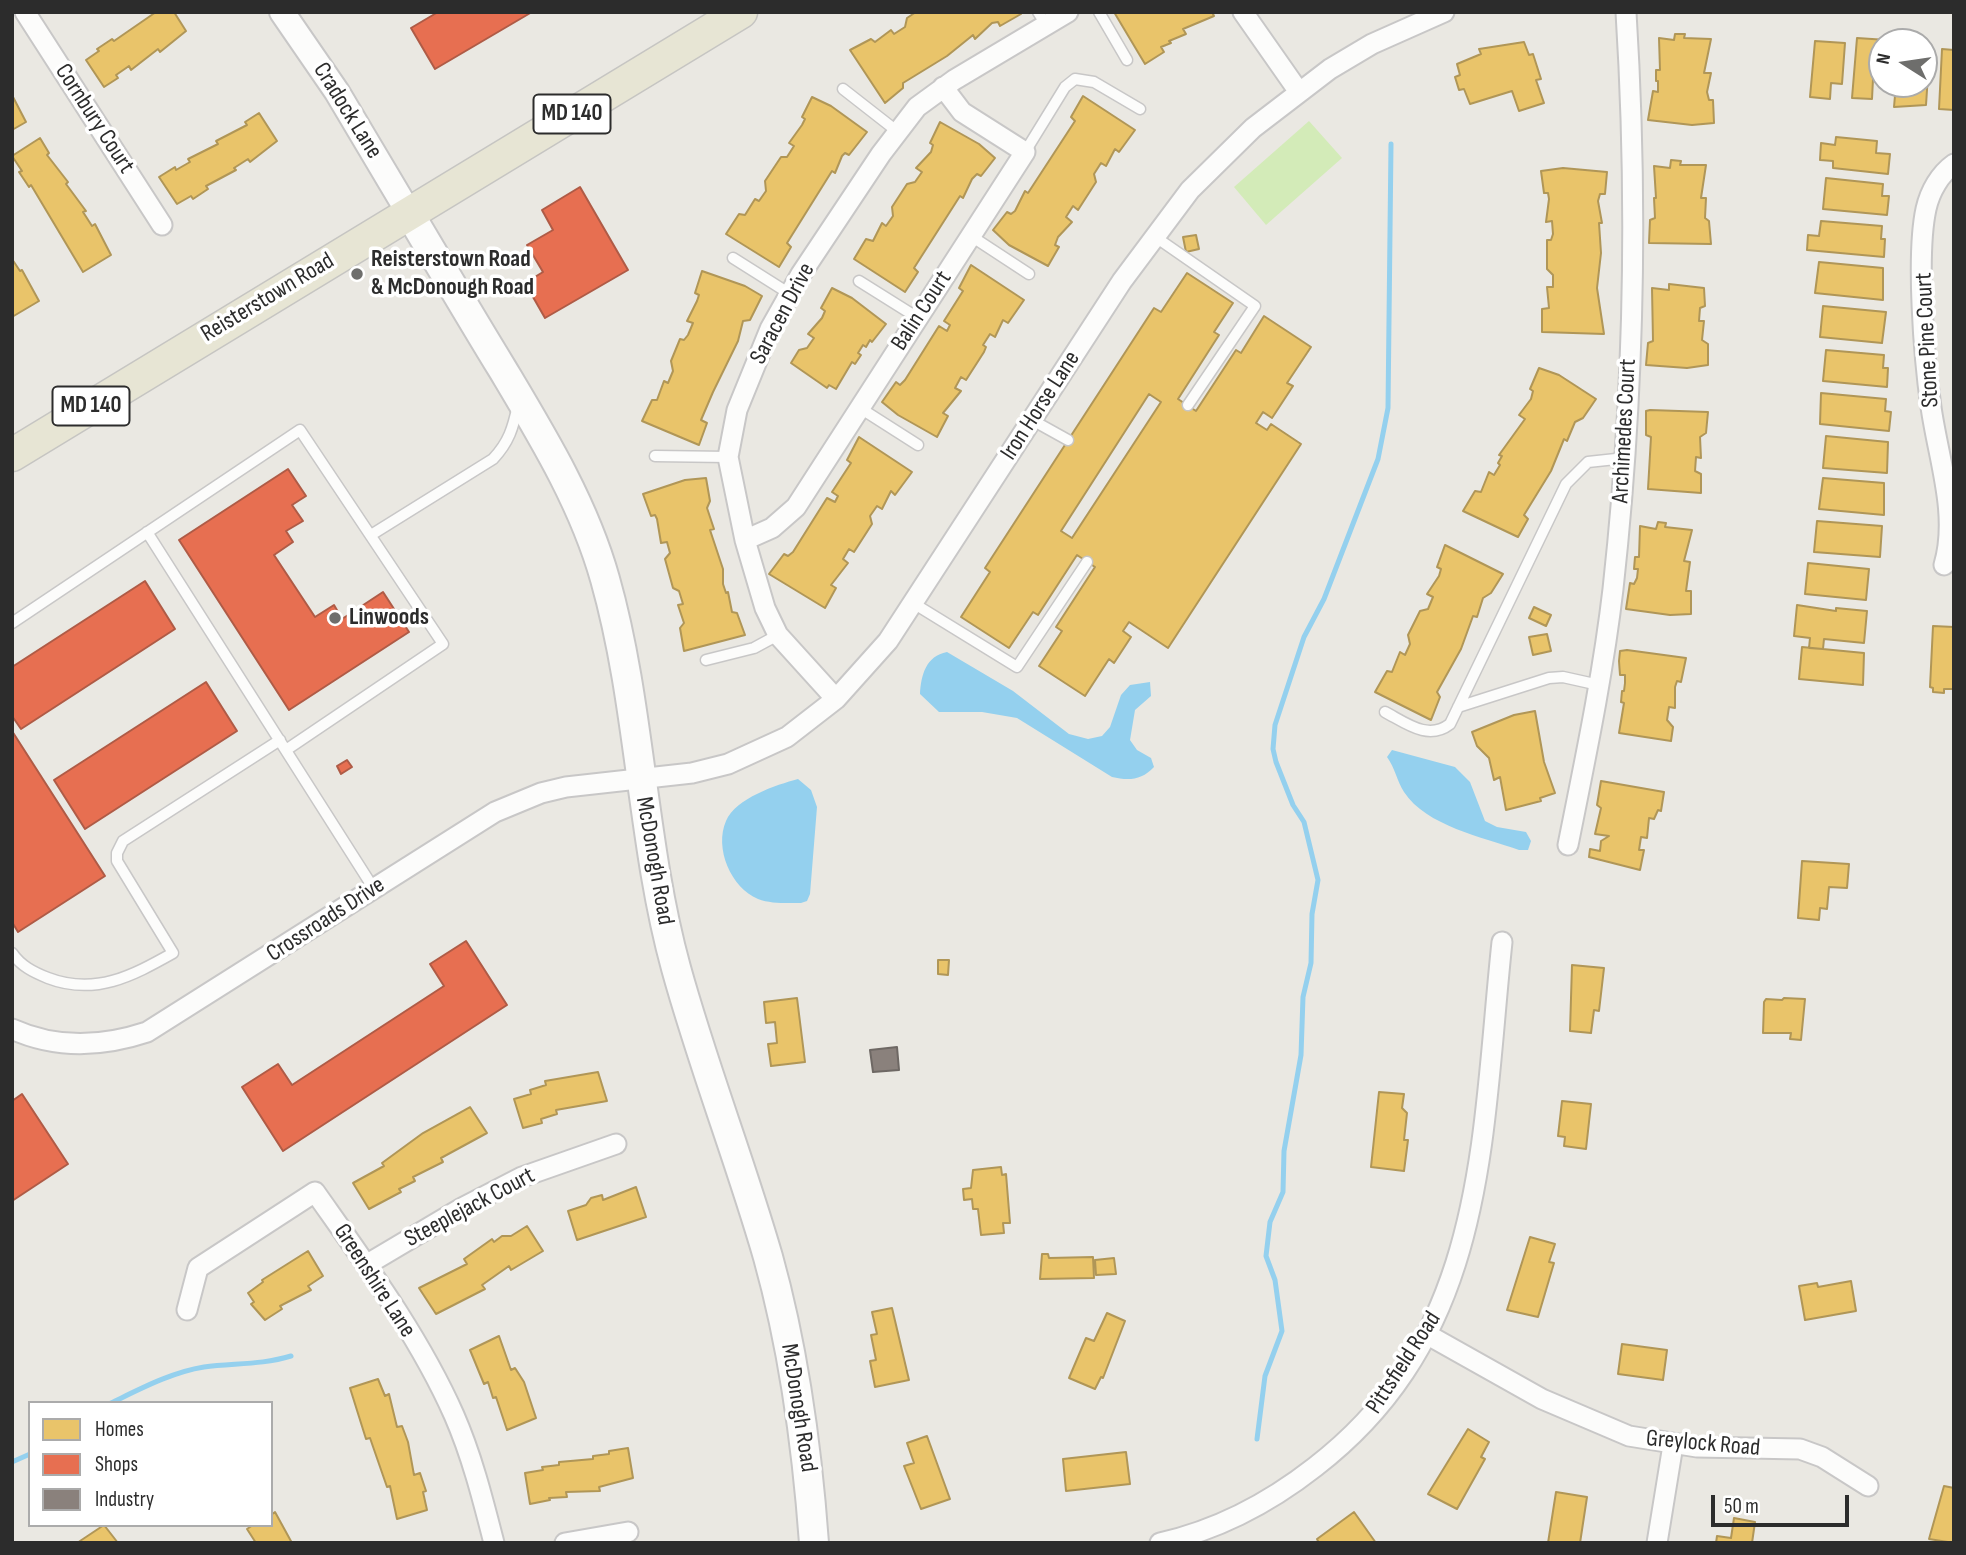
<!DOCTYPE html>
<html>
<head>
<meta charset="utf-8">
<style>
	body { margin:0 }
	#map { position:relative; width:1966px; height:1555px; overflow:hidden; background:#eae8e2; font-family:"Sofia Sans Condensed",sans-serif }
	canvas { display:block }
	.frame { position:absolute; inset:0; border:14px solid #2c2c2c; pointer-events:none }
	.legend { position:absolute; left:28px; top:1401px; width:245px; height:126px; box-sizing:border-box; background:#fff; border:2px solid #ababab; margin:0; padding:9px 12px; list-style:none; font-size:21px; color:#2c2c2c }
	.legend li { display:flex; align-items:center; gap:14px; height:35px }
	.legend b { width:35px; border:2px solid #ababab }
	.north { position:absolute; left:1868px; top:28px; width:70px; height:70px; box-sizing:border-box; background:#fff; border:2px solid #ababab; border-radius:50%; rotate:282deg; font-size:19px; font-weight:700; line-height:28px; text-align:center; color:#2c2c2c }
	.north::after { content:''; display:block; margin:auto; width:24px; height:32px; background:#6e6e6c; clip-path:polygon(50% 0,100% 100%,50% 72%,0 100%) }
	.scale { position:absolute; left:1711px; top:1495px; width:138px; height:32px; box-sizing:border-box; border:4px solid #2c2c2c; border-top:0; padding-left:9px; font-size:21px; line-height:24px; white-space:nowrap; color:#2c2c2c; -webkit-text-stroke:5px #fff; paint-order:stroke }
</style>
</head>
<body>
<div id="map">
<canvas width="1966" height="1555"></canvas>
<div class="frame"></div>
<ul class="legend">
<li><b style="height:19px;background:#e9c46a"></b>Homes</li>
<li><b style="height:19px;background:#e76f51"></b>Shops</li>
<li><b style="height:19px;background:#8a817c"></b>Industry</li>
</ul>
<div class="north">N</div>
<div class="scale">50 m</div>
</div>
<script>
const context = document.querySelector('canvas').getContext('2d');
context.lineJoin = 'round';
function fill(path, color) { context.fillStyle = color; context.fill(path, 'evenodd'); }
function stroke(path, color, width, dash) { context.strokeStyle = color; context.lineWidth = width; context.lineCap = dash ? 'butt' : 'round'; context.setLineDash(dash || []); context.stroke(path); }
function label(font, color, halo, rows, align = 'center') {
  context.font = font + ' "Sofia Sans Condensed",sans-serif'; context.lineWidth = 7; context.setLineDash([]); context.textBaseline = 'middle'; context.strokeStyle = halo; context.fillStyle = color; for (const [text, x, y, turn = 0] of rows) {
    context.save(); context.translate(x, y); context.rotate((+turn || 0) * Math.PI / 180); context.textAlign = isNaN(turn) ? turn : align; if (halo) context.strokeText(text, 0, 0); context.fillText(text, 0, 0); context.restore();
  }
}
fill(new Path2D(`
	M1309 121 1342 158 1266 225 1234 187Z`), '#d3ebb8');
fill(new Path2D(`
	M947 652 1013 691 1069 734 1088 739 1102 736 1110 727 1121 695 1130 685 1150 682 1151 696 1135 710 1130 740 1137 750 1151 758 1154 767C1142 780 1129 781 1112 777L1017 718 982 712H939L920 694C921 675 926 656 947 652Z
	M1392 750 1455 767 1470 782 1485 821 1497 827 1526 832 1531 841 1528 850H1519C1483 837 1426 826 1404 792 1397 781 1395 768 1387 757Z
	M798 779 811 790 817 807 810 894 807 901 801 903C787 903 771 904 758 899 731 888 714 848 726 821 736 798 776 785 798 779Z`), '#94d0ee');
const homes = new Path2D(`
	M174 12 186 31 160 52 158 49 131 70 129 66 116 75 118 78 104 87 86 60 99 51 97 49 112 39 114 41 156 12Z
	M916 12H1019L1021 14 1000 26 998 22 992 23 975 39 973 35 947 56 903 83V88L885 103 850 50 871 39 875 42 891 30 894 34 905 27 907 18Z
	M1114 12H1212L1214 16 1183 29 1186 34 1169 41 1171 43 1161 47 1164 52 1145 64Z
	M1675 34H1685L1684 38 1711 39 1704 73H1711L1707 92 1709 100H1713L1714 123 1692 125 1648 120 1653 91 1658 92V81H1656V70H1660L1659 38 1674 40Z
	M1857 38 1887 40 1882 42V80L1873 79 1872 99 1852 98Z
	M1815 41 1845 43 1842 84 1831 83 1830 99 1810 97Z
	M1524 42 1529 55 1533 54 1541 79 1536 80 1544 103 1519 111 1512 91 1470 104 1464 89 1459 90 1455 77 1460 75 1457 64 1481 54 1479 49Z
	M1924 45H1930L1926 105 1894 107 1896 84H1924Z
	M1942 49 1954 50V110L1939 109Z
	M12 95 26 122 12 130Z
	M1083 96 1135 130 1119 152 1115 149 1106 166 1101 163 1094 174 1096 182 1078 210 1073 206 1066 217 1072 222 1058 237 1055 245 1059 247 1048 266 1009 245 993 230 1007 212 1011 214 1015 211 1025 191 1028 193 1075 121 1071 117Z
	M812 97 831 106 867 132 849 155 845 153 842 156 835 173 832 171 787 243 791 247 779 267 726 234 739 214 745 215 755 199 759 201 766 191 765 181 781 157H787L794 146 789 143 802 125 805 119 802 117Z
	M259 113 277 141 250 162 248 159 234 168 236 170 206 186 208 189 193 199 191 196 177 204 159 177 175 167 176 170 190 162 188 159 218 144 216 141 247 125 245 122Z
	M940 122 979 144 995 158 981 176 977 174 972 179 963 198 960 196 914 268 918 272 905 292 854 259 866 239 873 241 882 223 886 226 893 216 892 207 907 184 915 182 922 172 916 168 931 152 933 145 930 143Z
	M1836 137 1877 141 1876 153 1890 154 1888 174 1833 168V161L1820 160 1821 143 1835 145Z
	M40 138 49 153 47 155 68 182 66 184 86 211 83 212 92 226 95 224 111 255 83 272 31 185 29 187 19 172 22 171 12 156Z
	M1671 160 1681 161 1680 165H1706L1701 198H1706L1705 218 1709 221 1711 244 1649 243 1650 220 1655 218 1654 198H1656L1654 166 1670 168Z
	M1563 168 1607 172 1605 194H1600L1598 201 1602 223H1599L1601 253 1597 288 1604 334 1542 332V309L1549 308 1547 287H1553V275L1547 269V240H1551L1553 234 1552 221 1546 222 1549 199 1548 193H1544L1541 171Z
	M1826 178 1883 184 1882 196H1889L1887 215 1823 209Z
	M1821 221 1882 226 1881 239H1885L1884 257 1807 250 1808 235 1819 236Z
	M1196 235 1199 249 1186 252 1183 237Z
	M12 259 20 271 22 270 39 301 12 317Z
	M1819 262 1883 268V300L1815 293Z
	M971 265 1024 300 1008 323 1003 320 995 337 990 334 983 345 986 347 984 352 966 380 961 377 955 388 961 391 943 413 948 416 937 437 898 415 882 402 896 382 900 385 905 380 939 326 947 331 950 325 944 321 963 291 959 288Z
	M702 271 745 286 762 296 750 320 743 321 738 341 713 392 701 420 707 423 699 445 642 421 652 400H657L664 381 668 383 673 371 671 361 680 339 684 340 688 335 693 323 687 321 697 301 699 295 695 293Z
	M1187 273 1233 303 1214 332 1219 335 1178 399 1196 411 1236 350 1241 353 1264 316 1311 347 1287 383 1293 386 1272 418 1263 412 1256 423 1267 430 1271 424 1301 444 1168 648 1129 622 1123 631 1131 637 1114 663 1109 659 1085 696 1039 666 1062 631 1056 627 1095 567 1077 555 1038 615 1033 612 1009 648 961 617 990 572 985 568 1154 308 1161 312ZM1149 394 1161 402 1072 538 1061 531Z
	M1669 284 1704 288 1705 306 1700 308 1699 321H1704L1702 340 1708 344V365L1687 368 1646 365 1648 343 1653 341 1652 288 1669 290Z
	M832 288 852 298 886 324 872 342 870 340 866 347 863 345 858 353 861 355 855 364 852 362 836 389 829 385 827 388 791 363 799 350 807 348 814 338 808 334 822 318 825 311 821 308Z
	M1823 306 1886 312 1882 343 1820 337Z
	M1826 350 1884 355 1883 368H1888L1887 387 1823 381Z
	M1539 368 1559 375 1596 399 1583 418 1575 422 1567 441 1564 439 1551 471 1524 515 1528 519 1518 537 1463 511 1475 491 1481 492 1489 472 1494 475 1500 465 1498 463 1502 456 1499 455 1525 419 1519 415 1531 399 1533 391 1530 389Z
	M1821 393 1886 399 1885 411 1891 412 1889 431 1820 424Z
	M1650 410 1708 412 1706 433 1700 437 1701 458 1696 457 1695 471 1701 474V493L1648 489 1651 437 1646 435V411Z
	M1826 436 1888 442 1887 473 1823 468Z
	M859 437 912 472 895 495 891 491 882 509 877 506 870 516 872 524 854 552 849 549 843 559 848 563 831 585 836 588 825 608 769 574 784 554 788 556 793 552 827 498 835 502 838 496 832 492 851 463 847 460Z
	M706 478 710 501 707 508 714 529 710 530 723 569V584L726 593 728 592 732 612 737 613 745 635 684 651 680 628 684 623 678 605 683 604 679 591 673 588 665 559 670 553 667 542 661 543 657 519 655 515 651 516 643 494 685 480Z
	M1823 478 1884 483V515L1819 509Z
	M1817 521 1882 526 1880 557 1814 552Z
	M1658 522 1666 523 1665 527 1692 530 1684 561 1690 562 1686 591H1691V614L1670 615 1626 609 1630 583 1634 584 1637 578 1638 569H1634L1635 557H1639L1640 526 1656 529Z
	M1445 545 1503 574 1491 593 1483 598 1477 617 1473 616 1461 649 1437 692 1440 697 1431 720 1375 692 1387 671 1392 672 1400 652 1405 655 1410 644 1408 635 1420 611 1428 609 1433 597 1427 594 1439 576 1441 569 1437 567Z
	M1808 563 1869 569 1866 600 1805 594Z
	M1797 605 1836 611V608L1867 611 1864 643 1824 639 1823 649 1809 648 1810 638 1794 636Z
	M1534 607 1551 615 1546 626 1529 618Z
	M1933 626 1954 627V689H1944V693L1933 692V688L1930 687Z
	M1547 634 1551 651 1533 655 1529 637Z
	M1802 647 1864 653 1863 685 1799 679Z
	M1627 650 1686 658 1681 682 1677 681 1675 687V708L1669 707 1667 720 1673 727 1671 741 1619 733 1624 703 1621 702 1622 691H1624L1625 683V675H1620L1619 661 1620 651Z
	M1535 711 1544 762 1555 793 1540 798 1541 801 1506 810 1500 777 1494 780 1489 758 1477 746 1472 732 1514 715Z
	M1601 781 1664 792 1661 811 1658 810 1654 819 1649 818 1647 838 1641 837 1639 850H1644L1640 870 1589 857 1590 849 1600 851 1601 841 1609 836 1595 834 1601 808 1597 805Z
	M1802 861 1849 864 1847 888 1829 887 1827 909 1820 908 1819 920 1798 918Z
	M938 960H949L948 975 938 974Z
	M1572 965 1604 968 1599 1011 1594 1010 1591 1033 1570 1031Z
	M797 998 805 1062 771 1066 768 1044 777 1043 775 1022 766 1023 764 1002Z
	M1784 998 1805 999 1801 1040 1790 1039 1791 1033H1763L1764 1002 1766 999 1782 1000Z
	M598 1072 607 1101 556 1110 557 1114 541 1119 542 1123 523 1128 514 1099 531 1094 530 1090 546 1085 545 1081Z
	M1379 1092 1404 1094 1402 1108 1407 1113 1404 1140H1408L1404 1171 1371 1167Z
	M1562 1101 1591 1104 1586 1149 1564 1146 1565 1137 1558 1136Z
	M470 1107 487 1133 441 1158 443 1162 413 1177 415 1181 399 1189 401 1192 369 1209 353 1183 384 1166 382 1163 423 1133Z
	M1001 1167 1002 1175 1006 1174 1010 1223H1003L1004 1233 981 1235 978 1209H973L972 1199 964 1200 963 1189 971 1188 973 1170Z
	M636 1187 646 1217 577 1240 568 1211 586 1205 591 1198 602 1195 603 1200Z
	M527 1226 543 1251 511 1270 509 1266 482 1285 485 1289 436 1314 419 1288 467 1264 464 1259 492 1239 494 1242 502 1236H511Z
	M1530 1237 1555 1244 1549 1262 1554 1263 1538 1317 1507 1310Z
	M308 1251 323 1276 308 1286 311 1290 280 1306 282 1309 265 1320 251 1304 254 1302 248 1293 263 1282 262 1280Z
	M1042 1254H1048L1049 1258 1093 1257 1094 1278 1040 1279Z
	M1114 1258 1116 1274 1096 1275 1095 1260Z
	M1851 1281 1856 1311 1805 1320 1799 1286 1817 1283 1818 1287Z
	M892 1308 909 1380 875 1387 870 1361 876 1360 871 1335 877 1334 872 1312Z
	M1107 1313 1125 1321 1103 1378 1101 1377 1095 1389 1069 1378 1086 1338 1094 1341Z
	M499 1336 511 1370 515 1368 524 1382 536 1418 507 1430 496 1397 493 1398 488 1382 484 1384 470 1350Z
	M1622 1344 1667 1350 1663 1380 1618 1374Z
	M378 1379 385 1396 389 1394 397 1427 402 1426 408 1442 414 1475 420 1473 426 1491 423 1492 427 1510 397 1519 390 1486 387 1487 370 1438 366 1439 350 1388Z
	M1468 1429 1489 1442 1481 1457 1485 1459 1457 1509 1428 1494Z
	M927 1436 950 1499 921 1509 904 1466 914 1463 907 1443Z
	M628 1448 633 1478 599 1487 600 1491 566 1492 567 1497 549 1498 550 1500 530 1504 525 1473 543 1470 542 1467 559 1465V1462L593 1459V1456L609 1454V1451Z
	M1126 1452 1130 1484 1066 1491 1063 1459Z
	M1944 1486 1954 1488V1543L1929 1539Z
	M1556 1492 1587 1497 1580 1543H1548Z
	M275 1512 292 1543H256L247 1529 253 1525H271V1515Z
	M1354 1512 1376 1543H1319L1317 1539Z
	M1734 1518 1755 1522 1752 1543H1716L1717 1536 1731 1538Z
	M104 1525 118 1543H77Z`);
fill(homes, '#e9c46a');
stroke(homes, '#b09657', 2);
const shops = new Path2D(`
	M438 12H532L435 69 411 28Z
	M580 187 628 270 545 318 525 283 543 272 527 245 553 230 542 210Z
	M288 469 306 496 292 505 303 521 286 531 293 542 274 555 315 617 334 605 342 619 383 592 409 632 289 710 179 540Z
	M145 581 175 629 21 729 12 716V667Z
	M206 682 237 731 85 829 54 780Z
	M12 731 105 876 18 932 12 922Z
	M347 760 352 767 341 774 337 766Z
	M466 941 507 1005 283 1151 242 1087 278 1064 292 1085 444 986 430 964Z
	M22 1094 68 1164 12 1201V1101Z`);
fill(shops, '#e76f51');
stroke(shops, '#af5b46', 2);
const industry = new Path2D(`
	M897 1047 899 1070 873 1072 870 1050Z`);
fill(industry, '#8a817c');
stroke(industry, '#6e6864', 2);
stroke(new Path2D(`
	M111 1403C140 1389 172 1372 204 1367 234 1363 262 1365 291 1356
	M1257 1439 1265 1376 1282 1331 1275 1280 1266 1256 1270 1222 1283 1192 1284 1151 1301 1055 1303 997 1311 963 1312 914 1318 880 1304 822 1293 805 1276 762 1273 749 1275 725 1304 637 1324 599 1378 459 1388 408 1391 144
	M12 1462 30 1454`), '#94d0ee', 5);
const service = new Path2D(`
	M1038 12 1046 25
	M1099 12 1127 60
	M843 89 898 132
	M1025 152 1065 87 1075 79 1094 82 1140 109
	M971 236 1029 274
	M1154 236 1255 306 1188 405
	M733 258 790 294
	M859 281 918 318
	M860 408 918 445
	M1032 420 1068 440
	M655 456 728 457
	M147 532 374 889
	M371 535 493 459C509 442 513 428 518 405
	M913 603 1017 667 1087 562
	M12 623 300 430 443 644 286 750
	M706 660 754 648 778 635
	M1458 707 1549 678 1563 677 1599 685
	M1385 712C1406 723 1428 741 1450 724L1566 484 1588 462 1625 458
	M12 953C21 966 33 972 48 978 95 996 132 976 173 953L117 861V853L123 841 280 740`);
const minor = new Path2D(`
	M25 12 162 225
	M1243 12 1299 92
	M745 540 772 528 796 507 1025 152 962 112 943 87
	M1944 565C1959 514 1938 458 1931 407 1924 358 1916 255 1926 209 1930 191 1940 174 1954 164
	M836 699 778 635 765 608 745 540 728 457 737 410 770 329 801 274 881 154 917 107 954 80 1068 12
	M1568 845C1585 760 1603 675 1613 589 1634 398 1638 204 1626 12
	M12 1029C56 1049 102 1047 147 1032L495 812 541 793 566 787 692 773 728 764 787 737 836 699 888 641 1122 281 1190 190 1253 128 1330 69 1372 44 1444 12
	M366 1265 462 1208 522 1177 616 1144
	M187 1310 198 1268 315 1192C365 1263 419 1336 454 1415 472 1456 483 1500 494 1543
	M1428 1335 1542 1399 1629 1436 1697 1447 1800 1449 1822 1457 1868 1486
	M565 1543 628 1532
	M1160 1543C1218 1530 1269 1503 1315 1467 1488 1334 1481 1139 1502 942
	M1657 1543 1673 1445`);
const tertiary = new Path2D(`
	M282 12 337 92 409 213`);
const secondary = new Path2D(`
	M409 213C440 265 471 318 503 370 543 437 584 504 605 579 641 706 641 841 676 968 703 1066 740 1160 768 1257 794 1350 807 1447 814 1543`);
const primary = new Path2D(`
	M12 455 741 12`);
stroke(service, '#c8c7c7', 13);
stroke(minor, '#c8c7c7', 23);
stroke(tertiary, '#c8c7c7', 28);
stroke(secondary, '#c8c7c7', 32);
stroke(primary, '#c6c5c2', 35);
stroke(service, '#fcfcfb', 10);
stroke(minor, '#fcfcfb', 19);
stroke(tertiary, '#fcfcfb', 24);
stroke(secondary, '#fcfcfb', 28);
stroke(primary, '#e7e5d4', 32);
for (const [x, y, r, color] of [
	[357,274,7,"#6e6e6c"],
	[335,618,7,"#6e6e6c"]
]) { const dot = new Path2D(); dot.arc(x, y, r, 0, 2 * Math.PI); context.fillStyle = color; context.fill(dot); stroke(dot, '#fff', 2.5); }
for (const [x, y, w] of [
	[572,114,77],
	[91,406,77]
]) { const box = new Path2D(); box.roundRect(x - w / 2, y - 19.5, w, 39, 5); context.fillStyle = '#fff'; context.fill(box); stroke(box, '#2c2c2c', 2); }
label('bold 23px', '#2c2c2c', null, [
	["MD 140",572,114],
	["MD 140",91,406]
]);
label('24px', '#2c2c2c', '#fff', [
	["Cradock Lane",347,111,58],
	["Cornbury Court",94,119,57],
	["Reisterstown Road",268,298,-31],
	["Balin Court",922,311,-57],
	["Saracen Drive",783,314,-62],
	["Stone Pine Court",1928,340,-93],
	["Iron Horse Lane",1041,406,-57],
	["Archimedes Court",1625,431,-87],
	["McDonogh Road",654,861,80],
	["Crossroads Drive",326,920,-33],
	["Steeplejack Court",470,1208,-28],
	["Greenshire Lane",374,1281,57],
	["Pittsfield Road",1404,1363,-57],
	["McDonogh Road",798,1408,81],
	["Greylock Road",1703,1444,5]
]);
label('bold 24px', '#2c2c2c', '#fff', [
	["Reisterstown Road",371,260],
	["& McDonough Road",371,288],
	["Linwoods",349,618]
], 'left');
</script>
</body>
</html>
